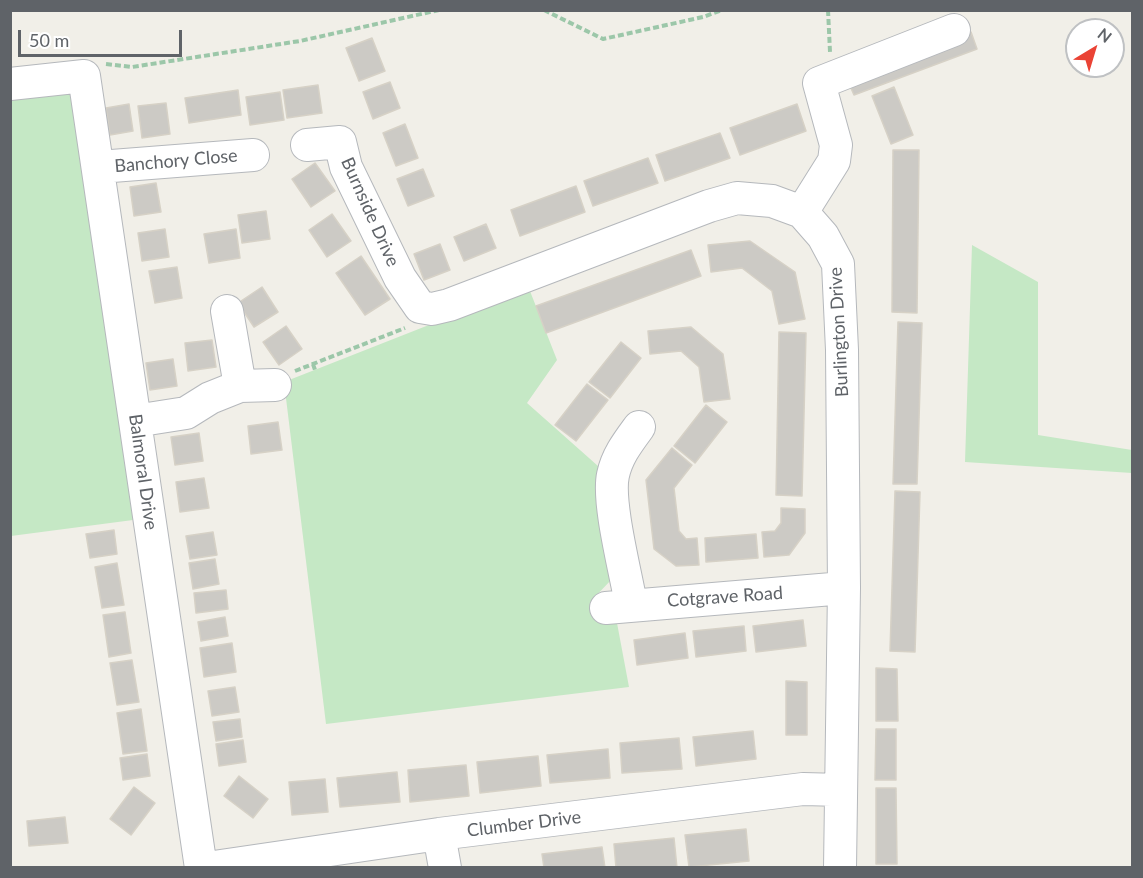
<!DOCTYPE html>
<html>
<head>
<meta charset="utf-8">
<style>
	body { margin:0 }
	#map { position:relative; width:1143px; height:878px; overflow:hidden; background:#f1efe8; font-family:Lato,sans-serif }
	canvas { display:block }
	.frame { position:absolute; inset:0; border:12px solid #5f6368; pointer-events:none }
	.north { position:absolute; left:1065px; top:18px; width:60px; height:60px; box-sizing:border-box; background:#fff; border:2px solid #bfc1c3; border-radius:50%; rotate:38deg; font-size:16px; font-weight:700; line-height:24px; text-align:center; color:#5f6368 }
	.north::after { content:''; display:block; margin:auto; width:21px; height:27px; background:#ea4335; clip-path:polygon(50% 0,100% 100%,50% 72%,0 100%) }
	.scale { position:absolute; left:18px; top:30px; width:164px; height:27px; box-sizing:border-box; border:3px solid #5f6368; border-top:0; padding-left:8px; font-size:18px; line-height:21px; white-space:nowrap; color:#5f6368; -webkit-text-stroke:4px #fff; paint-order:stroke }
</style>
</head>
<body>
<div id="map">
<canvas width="1143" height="878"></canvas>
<div class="frame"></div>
<div class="north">N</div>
<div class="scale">50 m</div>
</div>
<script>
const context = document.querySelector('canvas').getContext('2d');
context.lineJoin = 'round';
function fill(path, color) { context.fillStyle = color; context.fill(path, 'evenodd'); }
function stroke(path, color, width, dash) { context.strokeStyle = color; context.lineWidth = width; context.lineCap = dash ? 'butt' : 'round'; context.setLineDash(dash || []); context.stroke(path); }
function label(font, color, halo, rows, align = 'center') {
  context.font = font + ' Lato,sans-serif'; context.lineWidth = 5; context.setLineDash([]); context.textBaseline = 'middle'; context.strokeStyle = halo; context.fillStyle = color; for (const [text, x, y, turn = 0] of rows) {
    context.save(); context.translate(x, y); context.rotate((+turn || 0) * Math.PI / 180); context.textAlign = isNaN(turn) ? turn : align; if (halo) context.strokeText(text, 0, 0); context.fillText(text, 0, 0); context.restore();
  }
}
fill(new Path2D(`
	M72 83 87 157 133 520 11 536 10 91Z
	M972 245 1038 282V435L1132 450V473L965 462Z
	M528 286 557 360 527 403 598 466 612 579 591 601 594 619 617 623 629 687 326 724 284 382Z`), '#c5e8c5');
const building = new Path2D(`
	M971 32 977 49 854 95 847 79Z
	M372 38 385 71 359 81 346 48Z
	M390 82 400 108 373 119 363 92Z
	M318 85 322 113 287 118 283 90Z
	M894 87 913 135 891 144 872 96Z
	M238 90 241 115 189 123 185 98Z
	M280 92 284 120 250 125 246 97Z
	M166 103 170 134 142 138 138 106Z
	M129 104 133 131 110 135 106 108Z
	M797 104 806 131 740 155 730 128Z
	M405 124 418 158 396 166 383 133Z
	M720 133 730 158 665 181 656 155Z
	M893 150H919L917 313 892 312Z
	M648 158 658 183 593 206 584 181Z
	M315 163 335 191 311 207 292 179Z
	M423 169 434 196 408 206 397 179Z
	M156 183 161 212 134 216 130 187Z
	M576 186 585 212 520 236 511 210Z
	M266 211 270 239 242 243 238 215Z
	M332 214 351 241 327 257 309 230Z
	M486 224 496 248 464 261 454 237Z
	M165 229 169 257 142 261 138 233Z
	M236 229 240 258 209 263 204 234Z
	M750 241 795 272 805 319 779 324 772 291 742 268 711 272 708 245Z
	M440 244 450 270 424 280 414 254Z
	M691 250 701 276 546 333 536 306Z
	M361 256 390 299 365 315 336 273Z
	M177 267 182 298 155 303 149 271Z
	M262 287 278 312 254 327 238 303Z
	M898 322 922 323 917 484H893Z
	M286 326 302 349 279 365 263 342Z
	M691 327 723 354 730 399 704 402 699 367 681 351 650 354 648 331Z
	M779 332 806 333 802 496 776 495Z
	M212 340 216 367 188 371 185 343Z
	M621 342 641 358 610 398 589 382Z
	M173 359 177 386 150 390 146 363Z
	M587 384 608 400 576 441 555 425Z
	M706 405 727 422 695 463 674 446Z
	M278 422 282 450 251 454 248 426Z
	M199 433 203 461 175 465 171 437Z
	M672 448 692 465 674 488 679 531 686 539 697 538 699 565 676 566 654 549 646 480Z
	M204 478 209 508 180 512 176 482Z
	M895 491 920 492 915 652 890 651Z
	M781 508 805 509V533L789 555 764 557 762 532 775 531 781 523Z
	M114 530 117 554 90 558 86 534Z
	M213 532 217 555 190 559 186 536Z
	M756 534 758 558 706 562 705 538Z
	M215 559 219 584 193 589 189 563Z
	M117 563 124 605 102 608 95 567Z
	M226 590 228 609 196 613 194 593Z
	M125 612 131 653 109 657 103 615Z
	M225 617 228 636 201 641 198 622Z
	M803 620 806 646 756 652 753 626Z
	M744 626 746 651 696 657 693 631Z
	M685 633 688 658 637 665 634 640Z
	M232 643 236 672 204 677 200 648Z
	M132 660 139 702 117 705 110 663Z
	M876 668 897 669 898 721H876Z
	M786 681 807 682V735H786Z
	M235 687 239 712 212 716 208 691Z
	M141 709 147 751 123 754 117 713Z
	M240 719 242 737 216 741 213 722Z
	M876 729H896V780H875Z
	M753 731 756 759 696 766 693 737Z
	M679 738 682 769 622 773 620 743Z
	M243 740 246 762 219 766 216 744Z
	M608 749 610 778 550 783 547 755Z
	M147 754 150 776 123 780 120 758Z
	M538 756 541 786 480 793 477 762Z
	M466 765 469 796 410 802 408 770Z
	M397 772 400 802 340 807 337 778Z
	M239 776 268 799 253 818 224 796Z
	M325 779 328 812 292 815 289 782Z
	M134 787 155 803 131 835 110 819Z
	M876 788H896L897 864H876Z
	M65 817 68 843 29 846 27 821Z
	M746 829 749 861 689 867 685 835Z
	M674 838 677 868H616L614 844Z
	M602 847 605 868H544L542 854Z`);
fill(building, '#cccac5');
stroke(building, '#d6d1c6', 1.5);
const minor = new Path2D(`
	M10 84 84 76 201 868
	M307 145 340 142 346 167 400 278 420 307 432 309 449 305 709 206 737 198 772 201 802 212 823 236 838 264 842 350 844 588 840 868
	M99 167 253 155
	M802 212 834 161 836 145 819 83 954 30
	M227 311 240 386
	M135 421 186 413 210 398 240 386 275 385
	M631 604C626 574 607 502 613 475 617 456 628 442 639 427
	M606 608 844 588
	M439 834 445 868
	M207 868 439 834 803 789 841 790`);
stroke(minor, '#b5b8bc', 34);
stroke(new Path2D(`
	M544 10 603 39 703 17 722 10
	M828 10 830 52
	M106 64 132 67 300 41 439 10
	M313 364 315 370
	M295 371 405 328`), '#9cc7a9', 4, [6, 3]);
stroke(minor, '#fff', 32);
label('18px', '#5f6368', '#fff', [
	["Banchory Close",176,161,-5],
	["Burnside Drive",370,212,66],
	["Burlington Drive",839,332,-93],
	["Balmoral Drive",143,472,82],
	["Cotgrave Road",725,597,-4],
	["Clumber Drive",524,824,-7]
]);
</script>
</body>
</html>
